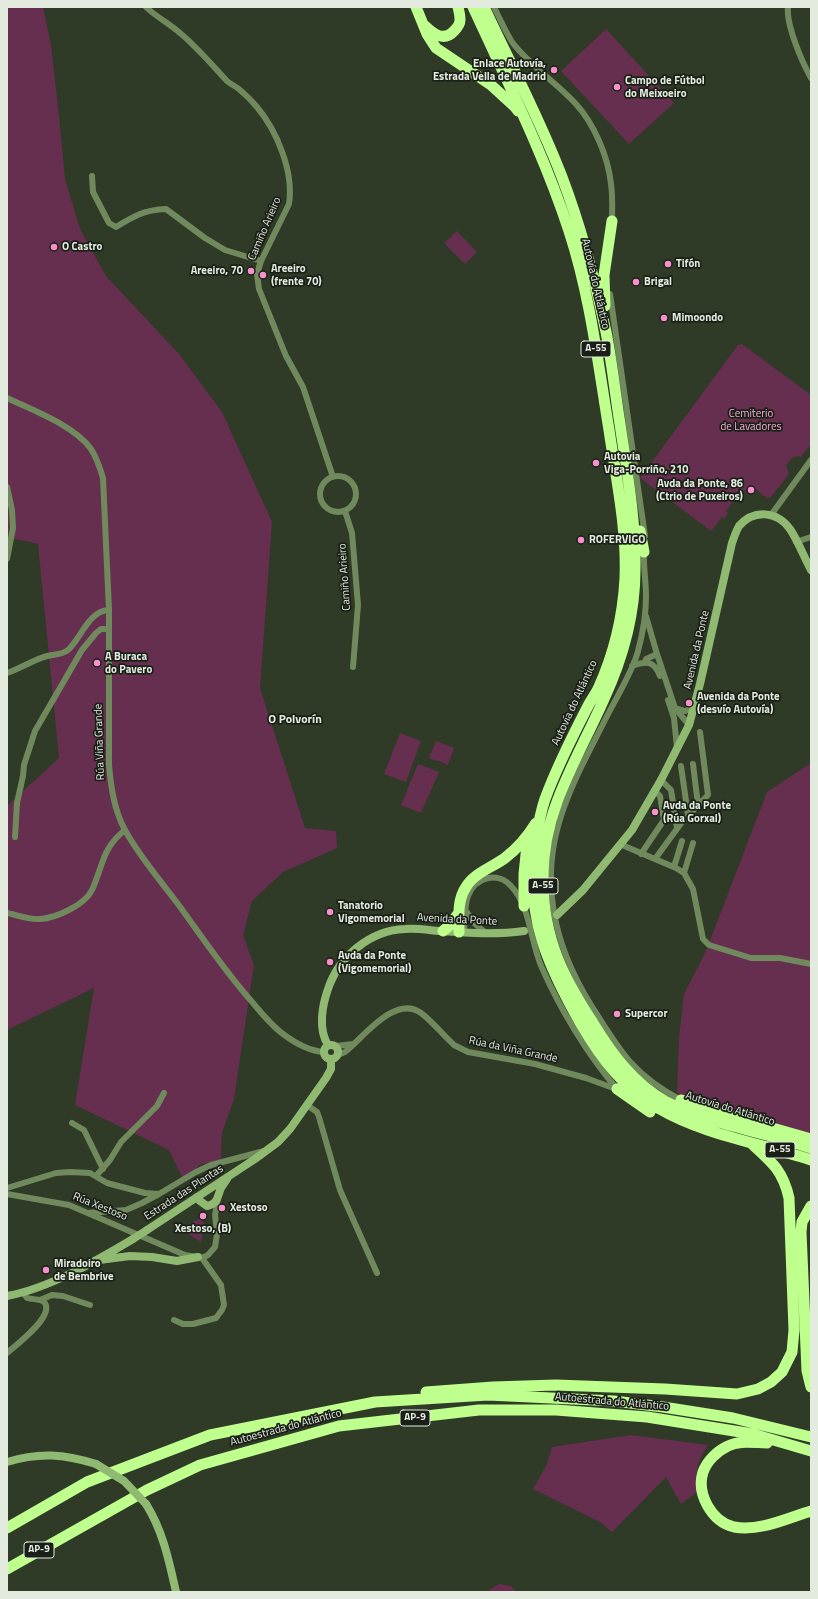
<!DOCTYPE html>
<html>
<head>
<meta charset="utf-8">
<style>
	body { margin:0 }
	#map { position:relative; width:818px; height:1599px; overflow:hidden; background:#2f3a27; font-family:"Titillium Web",sans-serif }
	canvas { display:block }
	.frame { position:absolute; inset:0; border:8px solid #e3eade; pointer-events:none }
</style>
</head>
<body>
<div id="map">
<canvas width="818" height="1599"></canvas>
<div class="frame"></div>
</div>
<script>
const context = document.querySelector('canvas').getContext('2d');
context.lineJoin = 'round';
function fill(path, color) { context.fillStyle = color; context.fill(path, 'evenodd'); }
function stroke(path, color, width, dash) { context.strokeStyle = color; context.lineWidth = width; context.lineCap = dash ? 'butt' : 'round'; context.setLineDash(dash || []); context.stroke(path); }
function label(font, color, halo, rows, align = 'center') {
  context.font = font + ' "Titillium Web",sans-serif'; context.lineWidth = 3.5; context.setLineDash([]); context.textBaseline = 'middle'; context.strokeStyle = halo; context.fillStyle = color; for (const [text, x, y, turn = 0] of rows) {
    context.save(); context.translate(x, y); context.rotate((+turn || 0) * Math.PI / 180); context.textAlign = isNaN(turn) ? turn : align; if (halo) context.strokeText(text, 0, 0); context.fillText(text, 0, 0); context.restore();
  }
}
fill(new Path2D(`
	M7 7H43L51 45 60 126 65 179 80 229 106 276 179 354 222 412 272 522 260 688 305 828 336 831 337 848 283 872 252 901 243 935 254 965 234 1099 222 1133 221 1160 199 1165 184 1181 169 1150 75 1105 94 988 7 1030V806L59 758 38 544 7 537Z
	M606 29 674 103 629 144 561 71Z
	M457 231 477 252 465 264 444 243Z
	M742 344 811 395V444L801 457C794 454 790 460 786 465L789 474 771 497 767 498 755 489 741 491 726 511 728 513 724 519 722 517 711 531 640 478 738 345Z
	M400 733 421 741 406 782 384 774Z
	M436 741 454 748 448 765 436 760V761L429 758Z
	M811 763V1137L696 1109 677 1092 679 1038 684 994 706 951 767 792Z
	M418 764 439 772 421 813 401 805Z
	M200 1218 204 1223 201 1242 180 1229Z
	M631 1435 708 1445C696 1463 696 1471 697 1492L681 1504 666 1477 612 1532 600 1522 533 1489 547 1464 552 1447Z
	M499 1584 511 1586 516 1592H486Z`), '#662f50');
stroke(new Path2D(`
	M146 7C156 17 169 23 180 33 197 47 212 65 227 81 231 85 236 86 240 90 246 95 252 101 257 107 277 131 294 172 289 204L261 261 257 274 259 289 286 356 303 387 333 477
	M494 7C500 19 505 31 512 42 530 66 556 82 576 104 594 124 608 156 611 184 613 197 612 210 612 223
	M788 7C786 25 802 62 811 78
	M92 176 93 192 109 223 116 227C134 216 144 210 166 209L205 238 225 250 261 261
	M610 294 645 536
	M7 398C33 410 75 426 91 449 97 458 100 468 103 478L109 610V765C111 787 114 810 125 830 139 856 160 880 178 904 202 937 225 972 253 1003 262 1014 271 1025 283 1034 295 1043 309 1051 324 1052
	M320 494a18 18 0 1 1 36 0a18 18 0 1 1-36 0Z
	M7 487 12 510 13 528 7 559
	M345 511 352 533 358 605 353 667
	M771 515 811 460
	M796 542 811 537
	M644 549C643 565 646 580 646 596 646 614 643 633 638 651 633 671 616 698 606 718 590 750 572 782 561 816 539 883 555 947 591 1005 619 1050 633 1075 681 1100
	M646 616 657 654 675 708 685 711 694 708
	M645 662 646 659 657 654
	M632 666C646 661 654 660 660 676
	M7 673C21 668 33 660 47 656 54 654 62 655 68 650 80 640 89 610 109 610
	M668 700 674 718 677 748
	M675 708 689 725
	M693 764 698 805
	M681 766 688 815
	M661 780 671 790 677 828
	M15 837 17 803 23 776 24 765 35 731 82 650 96 633 101 629H108
	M622 845 676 868 684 873 693 889 703 939 709 945 751 958H780L811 964
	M641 854 664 820 660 796 655 791
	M655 859 682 822 708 795 700 732
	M674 867 682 841
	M684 873 693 843
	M466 911 474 923 486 933
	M7 913C17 915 30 920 40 919 56 918 85 905 92 890 103 866 102 848 125 830
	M464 932C465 921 464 907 468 896 475 877 498 871 511 886 531 907 530 942 542 968 560 1009 588 1055 617 1089
	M336 1046 353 1044
	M338 1055 345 1052C363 1038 395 994 421 1013 433 1022 443 1035 454 1045L468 1052 535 1064 586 1078 616 1089
	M307 1105 317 1112 319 1117 340 1190 377 1273
	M72 1123 84 1130 103 1169
	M96 1176 110 1160 121 1142 157 1106 164 1093
	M7 1188 56 1173 70 1172 90 1173 107 1183 145 1193 159 1194 196 1172 211 1165 264 1151
	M7 1194 69 1205 185 1255 202 1258 208 1255 215 1247 217 1234 215 1215 218 1199
	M88 1213 126 1210 142 1203 159 1194
	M40 1300 52 1295 63 1296 90 1305
	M174 1320 183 1324H193L216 1318 222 1310 224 1305 221 1285 202 1258
	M7 1353C16 1345 54 1317 45 1303 41 1298 33 1300 27 1298L23 1293`), '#708a5e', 6);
stroke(new Path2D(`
	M557 915 583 890 632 830 661 780 689 725 700 684 732 543C734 538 736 531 739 526 754 509 777 511 790 529 798 541 804 557 811 570
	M324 1052a7 7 0 1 1 14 0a7 7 0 1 1-14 0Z
	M328 1045C318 1029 322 1006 328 989 339 956 371 930 405 929 416 928 428 930 439 931 468 933 496 935 524 931
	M197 1197 200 1201 207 1206C218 1204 217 1197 221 1188 223 1185 225 1182 227 1179
	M147 1230 255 1159 278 1142 290 1129 326 1078 331 1069V1059
	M99 1260 130 1256 152 1257 177 1261 198 1257
	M7 1296C50 1288 96 1261 133 1239
	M7 1462C39 1452 64 1454 96 1464
	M146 1504C163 1531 169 1561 176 1592`), '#90ba72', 8);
stroke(new Path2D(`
	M416 7 427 34 436 48 491 85 515 107 518 111
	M473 7C507 81 544 154 569 231 590 295 598 363 609 430 616 478 627 528 625 578 623 616 614 654 598 689 595 695 591 700 588 706 573 735 556 769 545 799 539 816 537 833 534 851 527 920 548 966 581 1024 601 1058 623 1088 658 1108 704 1135 760 1143 811 1160
	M484 7C510 63 540 119 562 177 581 227 595 280 606 332 612 362 615 393 620 424 627 472 636 521 635 570 635 615 623 658 604 699 589 733 570 767 557 802 538 852 538 909 558 959 567 982 580 1003 593 1023 612 1054 633 1083 665 1101 710 1125 763 1131 811 1148
	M425 26C433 34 444 42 454 31 457 28 460 24 460 20 460 16 459 11 458 7
	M605 306 604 275 612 221
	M640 531 644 552
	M524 906V874L528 835
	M443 931 449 926 458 914
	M459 932C459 917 457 900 466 887 474 873 493 867 505 858 518 848 528 836 536 823
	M617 1089 650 1112
	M681 1100 709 1110 811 1139
	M811 1206 802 1222 801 1232 807 1371 811 1387
	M426 1392 493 1387 556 1385 665 1389 737 1394 758 1389 771 1382 782 1372 792 1352 794 1330 789 1198C783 1171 772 1162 752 1144
	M767 1443C754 1443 739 1440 728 1446 717 1451 707 1461 703 1472 696 1494 712 1522 734 1527 759 1532 788 1518 811 1511
	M7 1528 87 1482 210 1435 375 1402 488 1395 614 1401 663 1407 733 1418 811 1437
	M7 1569 147 1490 200 1465 339 1426 479 1410H556L647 1417 753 1434 811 1451`), '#beff8d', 11);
stroke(new Path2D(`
	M133 1239 147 1230
	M96 1464 124 1481 146 1504`), '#90ba72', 8);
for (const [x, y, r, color] of [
	[554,70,4,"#f890cc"],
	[617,87,4,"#f890cc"],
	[54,247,4,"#f890cc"],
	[668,264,4,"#f890cc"],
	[251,271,4,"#f890cc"],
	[263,275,4,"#f890cc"],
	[636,282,4,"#f890cc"],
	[664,318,4,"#f890cc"],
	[596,463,4,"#f890cc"],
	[751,490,4,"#f890cc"],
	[581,540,4,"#f890cc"],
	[97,663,4,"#f890cc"],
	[689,703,4,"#f890cc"],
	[655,812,4,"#f890cc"],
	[330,912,4,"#f890cc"],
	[330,962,4,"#f890cc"],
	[617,1014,4,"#f890cc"],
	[222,1208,4,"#f890cc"],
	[203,1216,4,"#f890cc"],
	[46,1270,4,"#f890cc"]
]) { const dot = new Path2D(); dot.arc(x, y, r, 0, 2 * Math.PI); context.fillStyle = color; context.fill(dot); stroke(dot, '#1a2017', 1.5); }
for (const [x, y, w] of [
	[596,349,30],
	[543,886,30],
	[780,1150,30],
	[415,1418,30],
	[39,1550,30]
]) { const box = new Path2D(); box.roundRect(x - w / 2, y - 8, w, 16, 3); context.fillStyle = '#1a2017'; context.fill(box); stroke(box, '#e3eade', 1); }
label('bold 10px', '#e3eade', null, [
	["A-55",596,349],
	["A-55",543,886],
	["A-55",780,1150],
	["AP-9",415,1418],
	["AP-9",39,1550]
]);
label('bold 11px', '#e3eade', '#1a2017', [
	["Enlace Autovía,",546,64,"right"],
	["Estrada Vella de Madrid",546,77,"right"],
	["Campo de Fútbol",625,81],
	["do Meixoeiro",625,94],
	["O Castro",62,247],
	["Tifón",676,264],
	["Areeiro",271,269],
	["(frente 70)",271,282],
	["Areeiro, 70",243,271,"right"],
	["Brigal",644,282],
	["Mimoondo",672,318],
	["Autovia",604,457],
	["Viga-Porriño, 210",604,470],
	["Avda da Ponte, 86",743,484,"right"],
	["(Ctrio de Puxeiros)",743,497,"right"],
	["ROFERVIGO",589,540],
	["A Buraca",105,657],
	["do Pavero",105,670],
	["Avenida da Ponte",697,697],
	["(desvío Autovía)",697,710],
	["Avda da Ponte",663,806],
	["(Rúa Gorxal)",663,819],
	["Tanatorio",338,906],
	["Vigomemorial",338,919],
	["Avda da Ponte",338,956],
	["(Vigomemorial)",338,969],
	["Supercor",625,1014],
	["Xestoso",230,1208],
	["Xestoso, (B)",203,1229,"center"],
	["Miradoiro",54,1264],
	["de Bembrive",54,1277]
], 'left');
label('11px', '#e3eade', '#1a2017', [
	["Camiño Arieiro",265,229,-67],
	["Autovía do Atlántico",595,284,77],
	["Camiño Arieiro",345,577,-94],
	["Avenida da Ponte",697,650,-77],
	["Autovía do Atlántico",575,703,-65],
	["Rúa Viña Grande",100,742,-92],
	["Avenida da Ponte",457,920,3],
	["Rúa da Viña Grande",513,1050,12],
	["Autovía do Atlántico",730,1109,17],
	["Estrada das Plantas",184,1193,-33],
	["Rúa Xestoso",100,1207,22],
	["Autoestrada do Atlántico",612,1402,5],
	["Autoestrada do Atlántico",286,1428,-15]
]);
label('11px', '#f7acd5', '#1a2017', [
	["Cemiterio",751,414],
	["de Lavadores",751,427]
]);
label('bold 12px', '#e3eade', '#1a2017', [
	["O Polvorín",295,720]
]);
</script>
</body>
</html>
